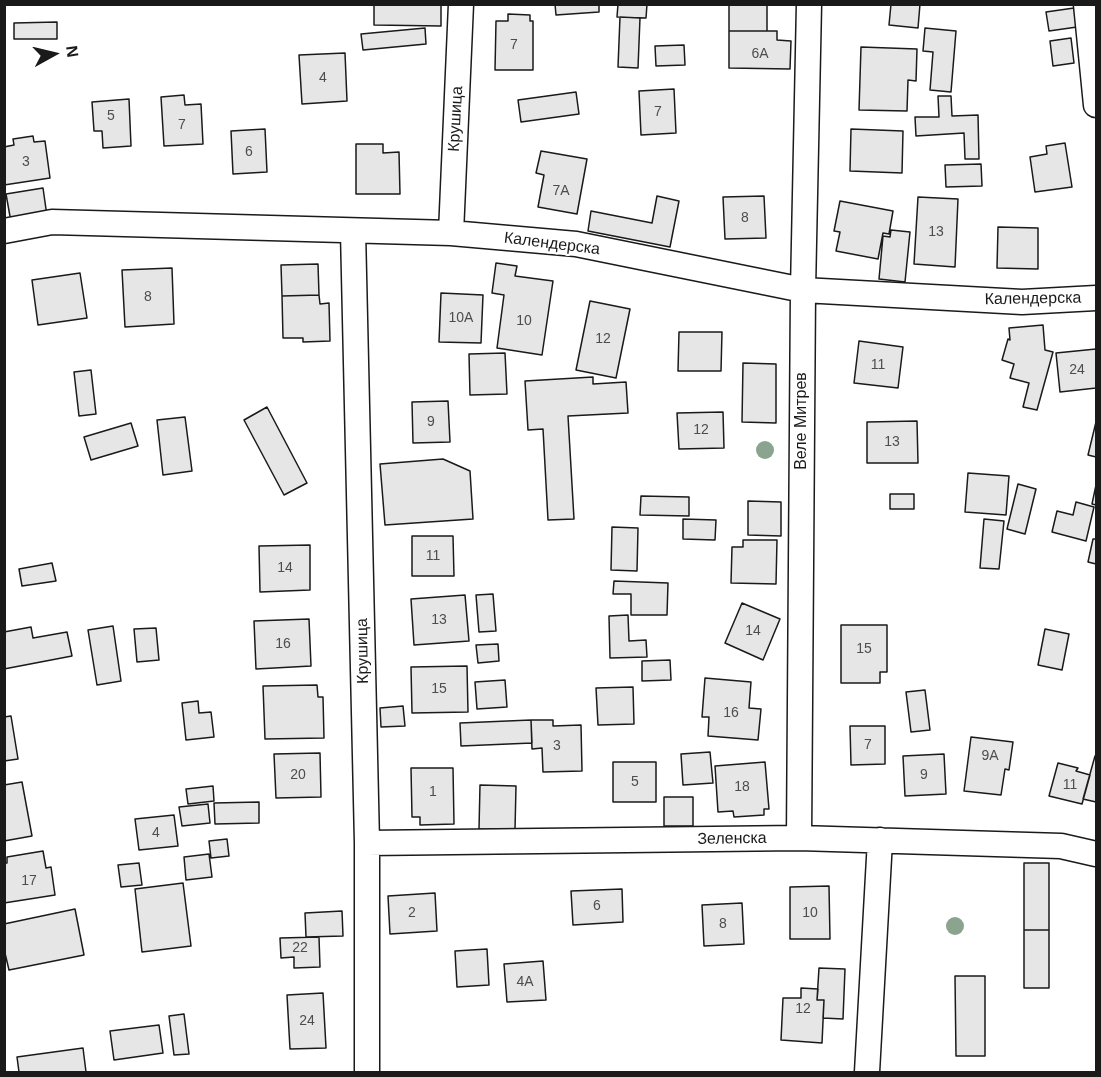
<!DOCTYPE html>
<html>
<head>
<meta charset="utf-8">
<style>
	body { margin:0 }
	#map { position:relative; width:1101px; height:1077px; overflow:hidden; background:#fff; font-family:Helvetica,sans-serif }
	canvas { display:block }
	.frame { position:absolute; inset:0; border:6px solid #1a1a1a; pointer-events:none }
	.north { position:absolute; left:24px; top:24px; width:60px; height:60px; -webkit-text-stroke:4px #fff; paint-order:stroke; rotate:82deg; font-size:16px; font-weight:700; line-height:24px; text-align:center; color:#1a1a1a }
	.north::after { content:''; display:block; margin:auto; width:21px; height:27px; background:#1a1a1a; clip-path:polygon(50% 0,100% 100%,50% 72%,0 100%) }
</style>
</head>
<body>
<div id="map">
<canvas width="1101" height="1077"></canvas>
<div class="frame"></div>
<div class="north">N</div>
</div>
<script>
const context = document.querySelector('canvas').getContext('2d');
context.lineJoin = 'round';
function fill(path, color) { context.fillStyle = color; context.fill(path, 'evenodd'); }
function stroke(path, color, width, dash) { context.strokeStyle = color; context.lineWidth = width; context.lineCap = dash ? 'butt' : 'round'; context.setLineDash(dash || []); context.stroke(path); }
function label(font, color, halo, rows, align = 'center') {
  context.font = font + ' Helvetica,sans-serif'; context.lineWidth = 4.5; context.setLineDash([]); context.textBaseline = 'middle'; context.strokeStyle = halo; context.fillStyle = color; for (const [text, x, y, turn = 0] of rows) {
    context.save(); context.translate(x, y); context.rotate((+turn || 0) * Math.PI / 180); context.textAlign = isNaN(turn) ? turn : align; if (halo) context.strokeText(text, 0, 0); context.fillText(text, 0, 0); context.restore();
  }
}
const building = new Path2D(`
	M374 4 441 5V26L374 25Z
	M555 4H599V12L556 15Z
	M618 4H647L646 18 617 17Z
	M729 4H767V31H729Z
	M891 4H920L918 28 889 25Z
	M1074 8 1077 27 1049 31 1046 12Z
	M508 14 530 15V21H533V70H495L496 21H508Z
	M620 17 640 18 638 68 618 67Z
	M57 22V39H14V23Z
	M425 28 426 44 363 50 361 34Z
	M925 28 956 31 951 92 930 90 933 52 923 51Z
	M729 31H777V40L791 41 790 69 729 68Z
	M1071 38 1074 63 1053 66 1050 41Z
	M684 45 685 65 656 66 655 46Z
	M861 47 917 49 916 81 908 80 907 111 859 110Z
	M345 53 347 101 302 104 299 55Z
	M674 89 676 133 641 135 639 91Z
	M576 92 579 114 521 122 518 100Z
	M184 95 185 105 201 104 203 144 164 146 161 97Z
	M938 96H951L952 116 978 115 979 159H965L964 133 916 136 915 117H939Z
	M129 99 131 146 103 148 102 131H94L92 102Z
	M265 129 267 172 233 174 231 131Z
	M851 129 903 131 902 173 850 171Z
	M33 136 34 142 45 141 50 178 4 185V147L14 145 13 139Z
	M1065 143 1072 187 1035 192 1030 157 1047 154 1046 146Z
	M356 144H383V153L399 152 400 194H356Z
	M541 151 587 159 577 214 538 207 544 175 536 173Z
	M981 164 982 186 946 187 945 165Z
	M43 188 47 216 11 222 6 194Z
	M657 196 679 201 670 247 588 231 591 211 652 223Z
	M764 196 766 238 725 239 723 197Z
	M918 197 958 199 955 267 914 264Z
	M840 201 893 211 889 234 883 233 878 259 836 251 840 232 834 231Z
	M998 227 1038 228V269L997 268Z
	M891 230 910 232 905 282 879 279 883 236 890 237Z
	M496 263 517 266 515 276 553 281 542 355 497 348 504 295 492 293Z
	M318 264 319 295 282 296 281 265Z
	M172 268 174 324 125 327 122 270Z
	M80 273 87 318 38 325 32 280Z
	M441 293 483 295 481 343 439 342Z
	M319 295 320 304 329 303 330 341 303 342V338H283L282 296Z
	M590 301 630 309 616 378 576 370Z
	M1043 325 1045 350 1053 352 1037 410 1023 407 1029 383 1010 378 1014 364 1002 360 1008 339 1010 340 1009 328Z
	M679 332H722L721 371H678Z
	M859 341 903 347 898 388 854 383Z
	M1096 349V388L1060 392 1056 353Z
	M505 353 507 394 470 395 469 354Z
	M743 363 776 364V423L742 422Z
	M91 370 96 414 79 416 74 372Z
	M593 377V384L626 382 628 413 568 416 574 519 548 520 543 429 528 430 525 381Z
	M448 401 450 442 413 443 412 402Z
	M267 407 307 483 284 495 244 420Z
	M723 412 724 448 679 449 677 413Z
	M185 417 192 471 163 475 157 420Z
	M917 421 918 463H867V422Z
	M1096 422V457L1088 455Z
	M131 423 138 446 91 460 84 437Z
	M443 459 470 471 473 519 385 525 380 464Z
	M968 473 1009 476 1006 515 965 512Z
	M1018 484 1036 489 1025 534 1007 529Z
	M1096 485V505L1092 504Z
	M890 494H914V509H890Z
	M641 496 689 497V516L640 515Z
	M748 501 781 502V536L748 535Z
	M1076 502 1094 507 1086 541 1052 532 1057 511 1073 515Z
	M683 519 716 520 715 540 683 539Z
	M984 519 1004 521 999 569 980 568Z
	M612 527 638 528 637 571 611 570Z
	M412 536H453L454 576H412Z
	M1093 539H1096V564L1088 562Z
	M743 540H777L776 584 731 583 732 547H743Z
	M310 545V590L260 592 259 546Z
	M52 563 56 581 22 586 19 569Z
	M614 581 668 583 667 615H631V594H613Z
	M493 594 496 631 479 632 476 595Z
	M465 595 469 641 414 645 411 599Z
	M742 603 780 619 763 660 725 643Z
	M628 615 629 641 646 640 647 657 610 658 609 616Z
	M309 619 311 666 256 669 254 621Z
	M841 625H887V672H880V683H841Z
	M113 626 121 681 97 685 88 630Z
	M31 627 33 638 67 632 72 656 4 669V632Z
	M156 628 159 660 137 662 134 629Z
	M1045 629 1069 634 1062 670 1038 665Z
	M498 644 499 661 478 663 476 645Z
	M670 660 671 680 642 681V661Z
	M467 666 468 712 412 713 411 667Z
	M705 678 751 682 749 708 761 709 758 740 708 736 709 717H702Z
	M505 680 507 707 477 709 475 682Z
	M317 685 318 697H323L324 738 265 739 263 686Z
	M633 687 634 724 598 725 596 688Z
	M925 690 930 730 911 732 906 692Z
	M198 701 199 713 211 712 214 737 186 740 182 703Z
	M403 706 405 726 381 727 380 708Z
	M11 716 18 759 4 761V717Z
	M531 720H553V726L581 725 582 771 543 772 542 748 532 749Z
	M531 720 532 743 461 746 460 723Z
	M850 726H885V764L851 765Z
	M971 737 1013 742 1009 770 1005 769 1001 795 964 791Z
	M710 752 713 783 683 785 681 754Z
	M320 753 321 797 276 798 274 754Z
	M944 754 946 794 905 796 903 756Z
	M1095 756 1096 757V802L1083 799Z
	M613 762H656V802H613Z
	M765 762 769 809H764V815L734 817 733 811 718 812 715 766Z
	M1058 763 1078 768 1076 771 1090 775 1082 804 1049 796Z
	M411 768H453L454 824 420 825V817H412Z
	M22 782 32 836 4 841V785Z
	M480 785 516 786 515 830 479 829Z
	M213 786 214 801 188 804 186 789Z
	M664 797H693V826H664Z
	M259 802V823L215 824 214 803Z
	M208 804 210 823 182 826 179 807Z
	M174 815 178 846 139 850 135 819Z
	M227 839 229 856 211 858 209 841Z
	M43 851 46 868 51 867 55 895 4 903V863H7V857Z
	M209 854 212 877 186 880 184 857Z
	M139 863 142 885 121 887 118 865Z
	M1024 863H1049V930H1024Z
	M183 883 191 946 142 952 135 889Z
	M829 886 830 939H790V887Z
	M622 889 623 922 573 925 571 891Z
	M435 893 437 931 390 934 388 896Z
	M742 903 744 944 704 946 702 905Z
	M75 909 84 955 9 970 4 949V924Z
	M342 911 343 936 306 937 305 913Z
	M1024 930H1049V988H1024Z
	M319 937 320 967 294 968V957L281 958 280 938Z
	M487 949 489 985 457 987 455 951Z
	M543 961 546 1000 507 1002 504 964Z
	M819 968 845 969 843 1019 823 1018 824 1000H817Z
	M955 976H985V1056H956Z
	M801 988 818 989 817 1000H824L822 1043 781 1040 783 998H801Z
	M323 993 326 1048 290 1049 287 995Z
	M184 1014 189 1054 174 1055 169 1016Z
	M159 1025 163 1053 114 1060 110 1031Z
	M83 1048 86 1072H19L17 1057Z`);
fill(building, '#e6e6e6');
stroke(building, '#1a1a1a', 1.5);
const street = new Path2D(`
	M1086 4 1096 105
	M4 231 52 222 451 233 576 244 803 290 1022 302 1096 298
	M353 231 367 843V1072
	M451 233 461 4
	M799 838 803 290 809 4
	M367 843 799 838 1061 846 1096 854
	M867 1072 880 840`);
stroke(street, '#1a1a1a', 27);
stroke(street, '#fff', 24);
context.fillStyle = '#8aa48f';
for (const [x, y] of [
	[765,450],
	[955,926]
]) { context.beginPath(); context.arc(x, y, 9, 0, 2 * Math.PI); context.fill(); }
label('14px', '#4d4d4d', null, [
	["7",514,45],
	["6А",760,54],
	["4",323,78],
	["7",658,112],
	["5",111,116],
	["7",182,125],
	["6",249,152],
	["3",26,162],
	["7А",561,191],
	["8",745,218],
	["13",936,232],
	["8",148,297],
	["10А",461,318],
	["10",524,321],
	["12",603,339],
	["11",878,365],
	["24",1077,370],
	["9",431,422],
	["12",701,430],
	["13",892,442],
	["11",433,556],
	["14",285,568],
	["13",439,620],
	["14",753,631],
	["16",283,644],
	["15",864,649],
	["15",439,689],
	["16",731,713],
	["7",868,745],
	["3",557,746],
	["9А",990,756],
	["20",298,775],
	["9",924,775],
	["5",635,782],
	["11",1070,785],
	["18",742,787],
	["1",433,792],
	["4",156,833],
	["17",29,881],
	["6",597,906],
	["2",412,913],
	["10",810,913],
	["8",723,924],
	["22",300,948],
	["4А",525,982],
	["12",803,1009],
	["24",307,1021]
]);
label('16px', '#1a1a1a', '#fff', [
	["Крушица",456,119,-87],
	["Календерска",552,244,7],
	["Календерска",1033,299,-1],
	["Веле Митрев",802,421,-90],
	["Крушица",363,651,-91],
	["Зеленска",732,839,-1]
]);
</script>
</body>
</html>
